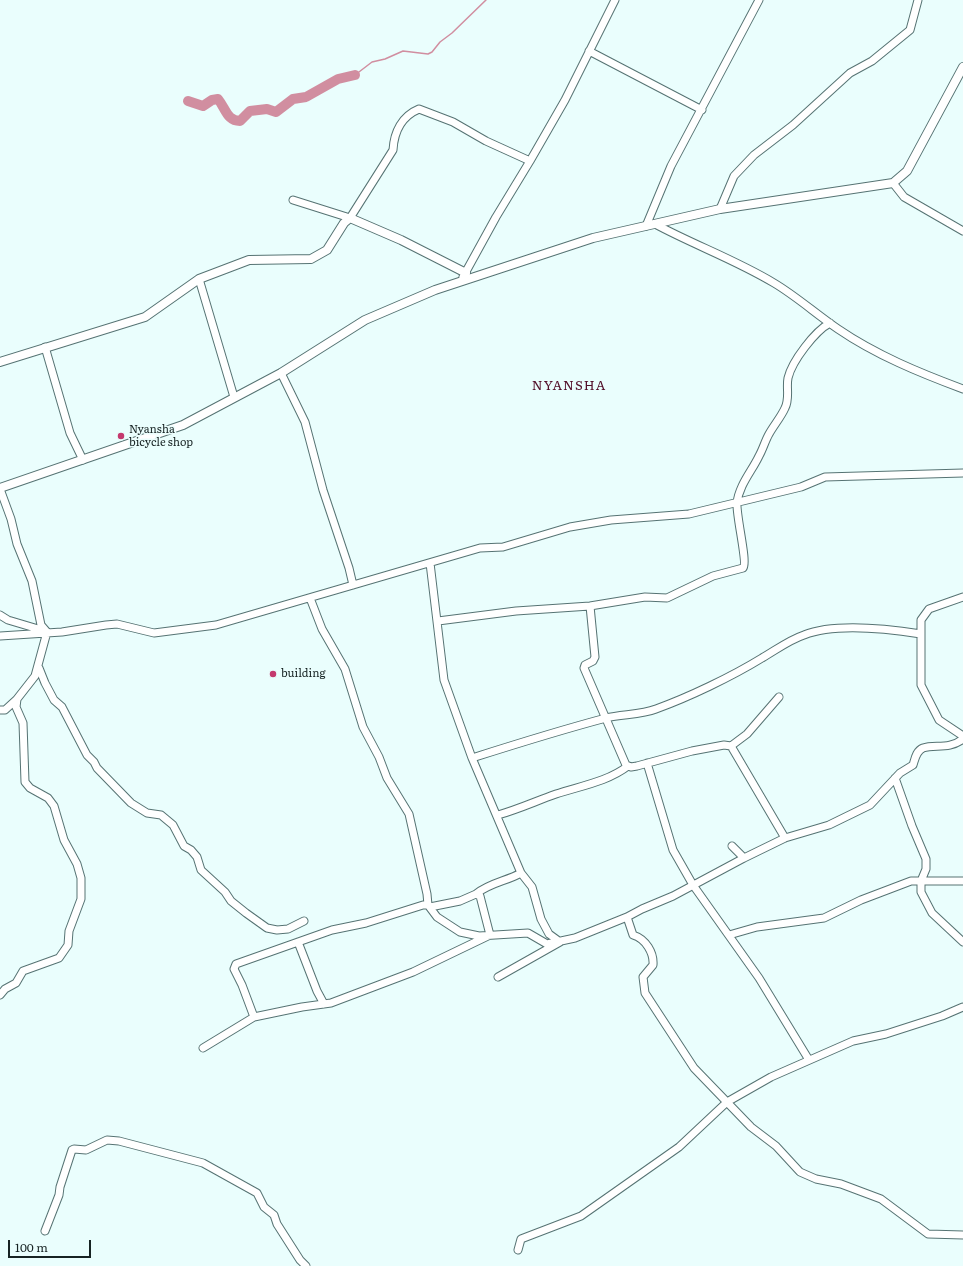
<!DOCTYPE html>
<html>
<head>
<meta charset="utf-8">
<style>
	body { margin:0 }
	#map { position:relative; width:963px; height:1266px; overflow:hidden; background:#eafefd; font-family:Literata,serif }
	canvas { display:block }
	.scale { position:absolute; left:8px; top:1240px; width:83px; height:18px; box-sizing:border-box; border:2px solid #172323; border-top:0; padding-left:5px; font-size:12px; line-height:14px; white-space:nowrap; color:#172323; -webkit-text-stroke:3px #eafefd; paint-order:stroke }
</style>
</head>
<body>
<div id="map">
<canvas width="963" height="1266"></canvas>
<div class="scale">100 m</div>
</div>
<script>
const context = document.querySelector('canvas').getContext('2d');
context.lineJoin = 'round';
function stroke(path, color, width, dash) { context.strokeStyle = color; context.lineWidth = width; context.lineCap = dash ? 'butt' : 'round'; context.setLineDash(dash || []); context.stroke(path); }
function label(font, color, halo, rows, align = 'center') {
  context.font = font + ' Literata,serif'; context.lineWidth = 3; context.setLineDash([]); context.textBaseline = 'middle'; context.strokeStyle = halo; context.fillStyle = color; for (const [text, x, y, turn = 0] of rows) {
    context.save(); context.translate(x, y); context.rotate((+turn || 0) * Math.PI / 180); context.textAlign = isNaN(turn) ? turn : align; if (halo) context.strokeText(text, 0, 0); context.fillText(text, 0, 0); context.restore();
  }
}
stroke(new Path2D(`
	M355 75 372 62 385 59 403 51 428 54 432 52 440 42 452 33 486 0`), '#d18ea0', 1.5);
stroke(new Path2D(`
	M188 101 203 106 212 100 218 99C226 109 227 121 240 121L250 111 267 109 276 112 293 99 306 97 338 79 355 75`), '#d18ea0', 10);
const minor = new Path2D(`
	M589 51 702 110
	M530 161 565 100 615 0
	M893 183 904 197 963 231
	M293 200 350 218 393 150C394 132 402 116 419 109L453 122 486 141 530 161 496 217 463 277
	M720 209 734 176 754 155 793 125 850 73 872 61 910 30 918 0
	M655 224C694 245 736 260 774 283 796 296 816 314 838 329 876 355 920 373 963 389
	M646 226 671 166 759 0
	M199 279 234 397
	M45 347 70 433 83 460
	M281 373 305 422 323 490 349 568 353 585
	M0 489 11 519 17 544 32 581 41 625 47 632
	M430 563 444 680 472 758 521 873 532 887 541 919 549 934 560 942 498 977
	M963 597 929 609 921 620V685L939 720 963 736
	M310 598 322 629 345 669 363 727 379 757 387 778 409 814 427 894 428 905
	M590 606 595 657 593 661 585 665 584 668 626 765 631 767 637 766 692 751 724 745 731 746 785 838
	M0 615 8 620 45 631
	M438 621 516 611 590 606 645 597 667 598 713 576 743 568C748 563 736 516 737 503 739 485 752 471 759 456 763 449 765 441 769 434 774 425 781 417 785 408 790 398 786 388 788 378 792 361 815 331 830 323
	M0 636 62 632 106 625 117 624 154 633 216 625 480 548 503 547 570 527 611 520 689 514 801 487 825 477 963 473
	M39 668 45 683 54 700 62 707 87 755 94 762 97 768 131 803 147 813 161 815 173 825 184 846 191 850 197 857 201 870 225 892 231 901 246 913 267 928 277 930 288 929 304 921
	M0 710H5L17 699
	M731 746 747 734 779 697
	M472 758C516 744 561 730 606 718 622 714 641 715 656 709 689 697 731 677 762 658 776 650 789 640 804 635 834 623 889 629 921 634
	M647 763 673 850 693 885 759 978 809 1060
	M895 778 912 826 926 859V869L921 881V892L932 913 963 942
	M498 815C519 809 536 801 556 794 580 786 607 782 628 766
	M744 858 785 838 829 825 870 805 900 773 913 765C915 759 916 751 923 748 935 744 949 750 963 739
	M476 894C489 883 507 881 521 873
	M627 917 642 909 673 896 744 858 732 846
	M729 935 757 927 824 918 861 900 911 881H963
	M298 942 317 991 324 1004
	M0 995 5 989 16 983 23 971 59 958 68 945 69 931 81 899V878L77 864 64 840 54 806 48 798 30 788 25 782 23 723 16 707 17 699 35 676 47 632
	M254 1017 242 985 234 969 236 964 332 930 366 923 423 905H428L437 917 460 932 479 936 528 933 547 944 575 938 627 917 633 935C646 939 654 953 653 965L643 977 645 993 694 1068 751 1127 776 1146 800 1172 816 1179 841 1184 881 1199 928 1234 963 1235
	M203 1048 254 1017 302 1007 331 1003 413 972 490 935 480 896 476 894 460 901 430 907
	M45 1231 59 1195 60 1187 72 1150 74 1149 86 1150 107 1140 119 1141 203 1163 257 1193 264 1207 274 1215 277 1224 300 1260 306 1266
	M518 1250 521 1239 581 1216 679 1147 727 1102 771 1077 853 1041 886 1034 942 1016 963 1007`);
const tertiary = new Path2D(`
	M0 362 145 317 199 279 249 260 311 259 327 250 344 223 350 218 401 240 466 273
	M0 488 183 425 281 373 365 320 435 290 593 238 720 209 893 183 907 171 963 67`);
stroke(minor, '#567373', 9);
stroke(tertiary, '#567373', 10);
stroke(minor, '#fff', 7);
stroke(tertiary, '#fff', 8);
for (const [x, y, r, color] of [
	[121,436,4,"#c4396e"],
	[273,674,4,"#c4396e"]
]) { const dot = new Path2D(); dot.arc(x, y, r, 0, 2 * Math.PI); context.fillStyle = color; context.fill(dot); stroke(dot, '#eafefd', 1.5); }
label('11px', '#172323', '#eafefd', [
	["Nyansha",129,430],
	["bicycle shop",129,443],
	["building",281,674]
], 'left');
context.letterSpacing = '1px';
label('13px', '#520f29', '#eafefd', [
	["NYANSHA",569,386]
]);
context.letterSpacing = '0px';
</script>
</body>
</html>
